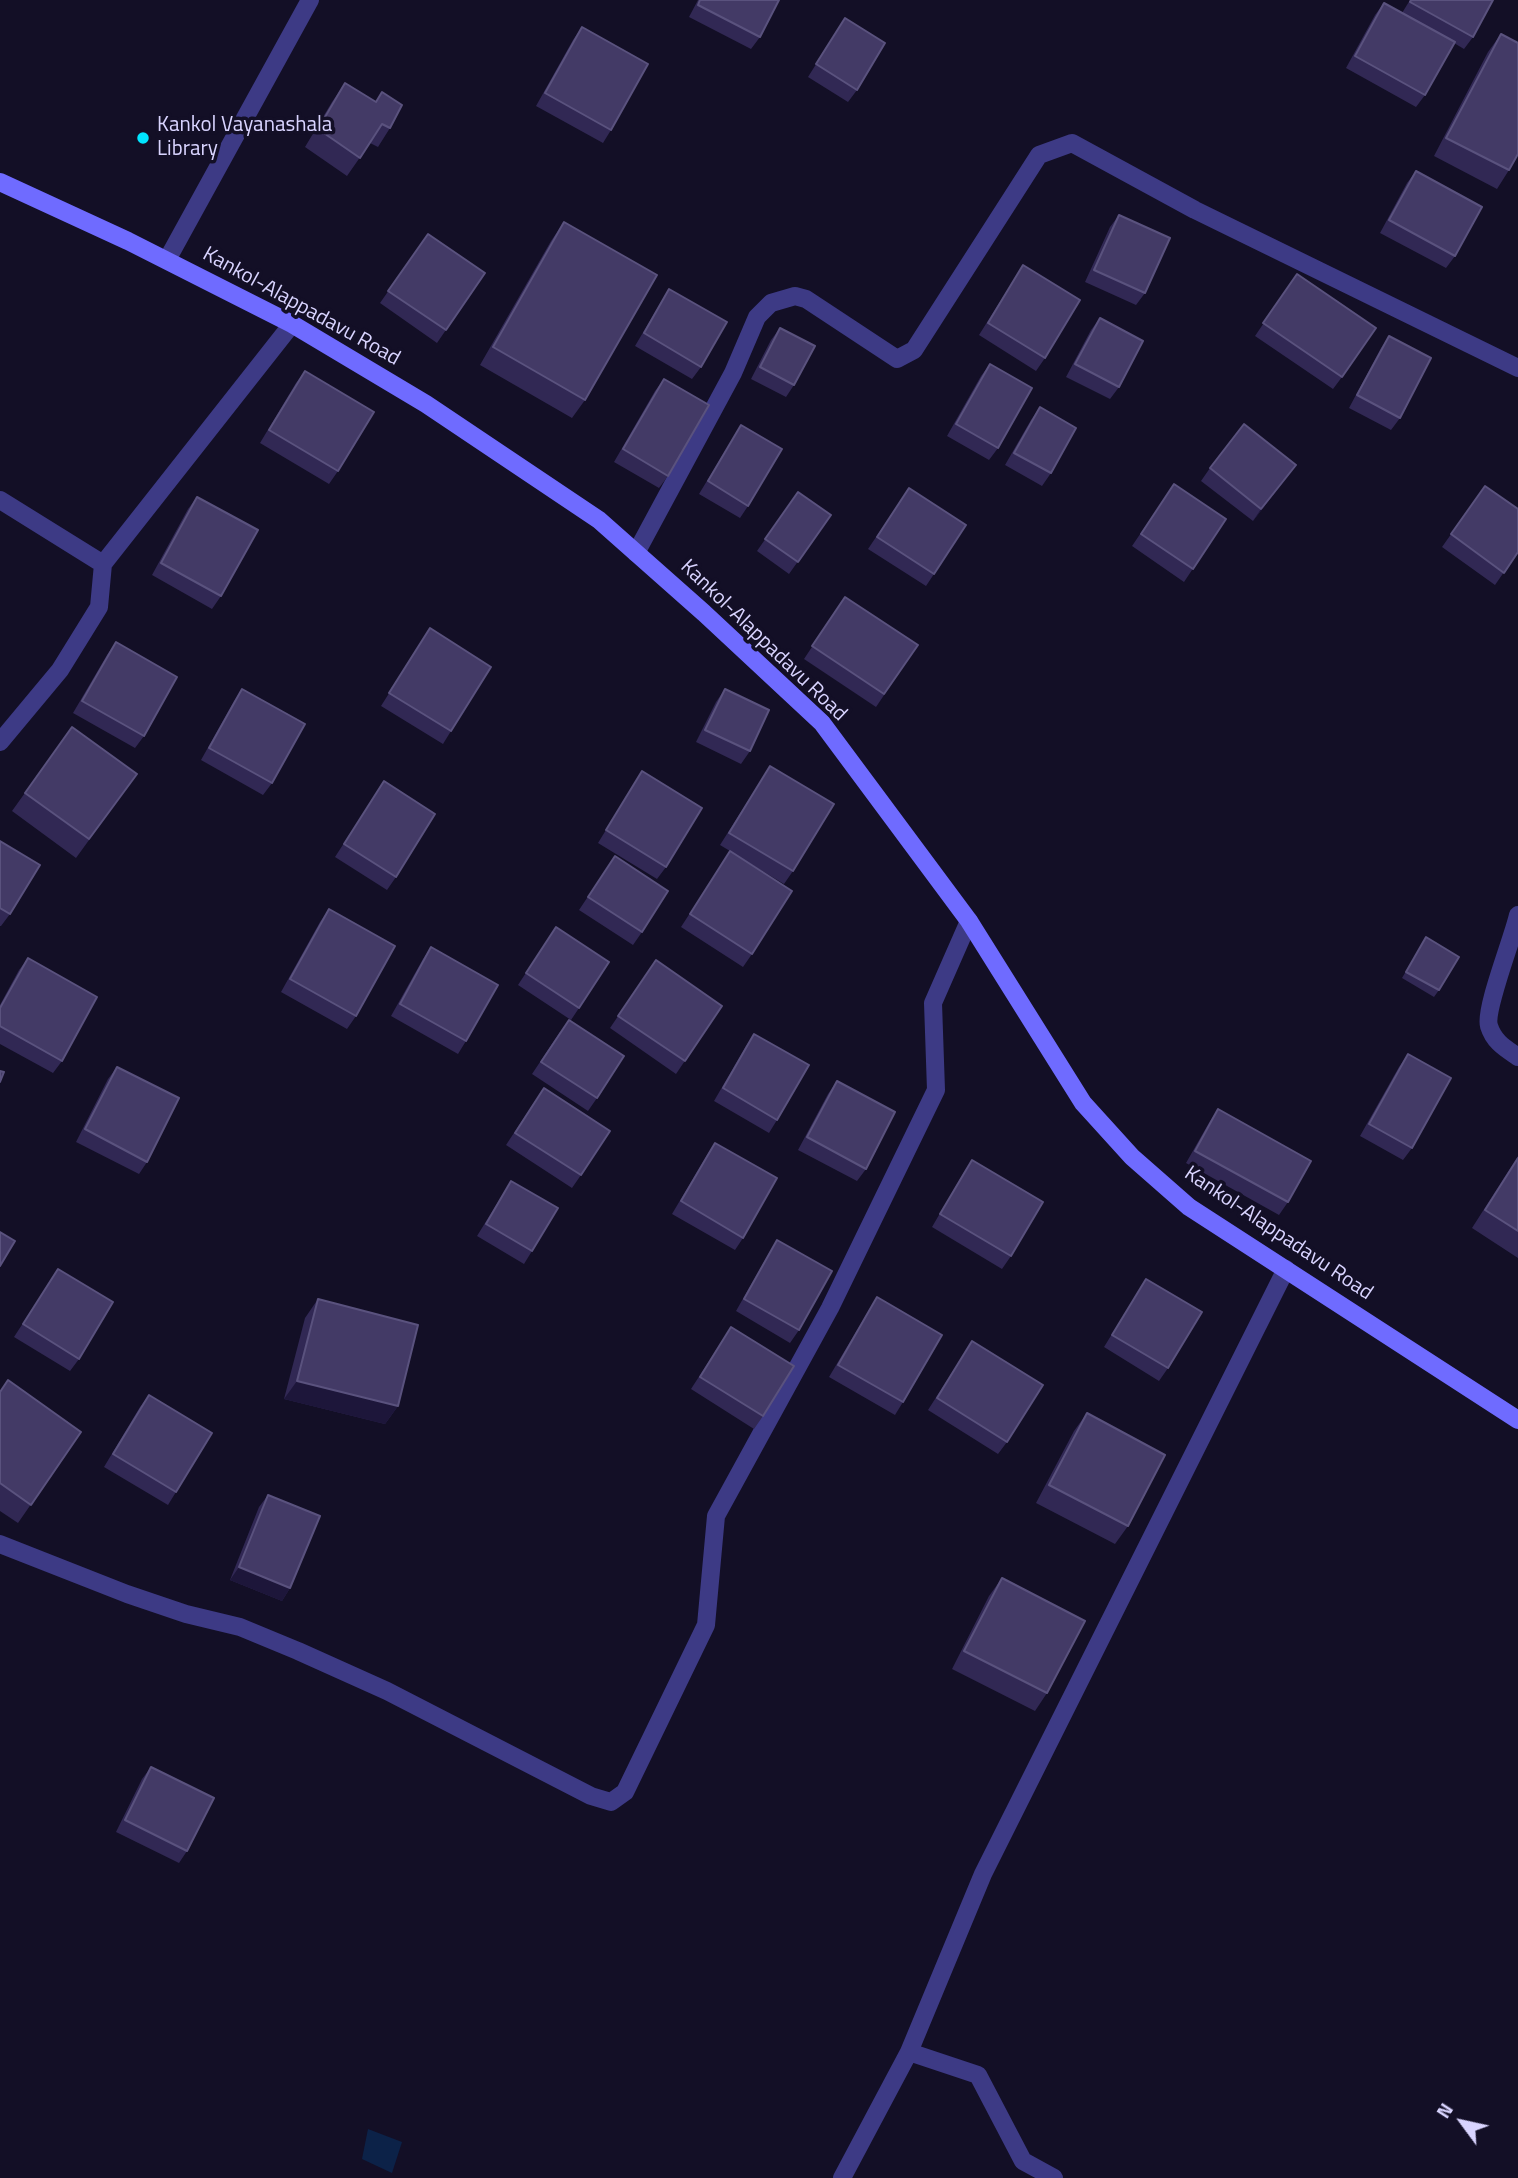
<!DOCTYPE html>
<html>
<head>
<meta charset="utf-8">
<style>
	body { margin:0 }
	#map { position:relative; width:1518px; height:2178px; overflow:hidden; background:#130f26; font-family:"Titillium Web",sans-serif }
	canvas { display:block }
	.north { position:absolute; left:1427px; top:2087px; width:70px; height:70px; -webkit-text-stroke:5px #130f26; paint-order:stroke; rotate:303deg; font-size:19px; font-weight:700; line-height:28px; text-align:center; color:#d9d4ff }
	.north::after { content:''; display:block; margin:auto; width:24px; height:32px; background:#d9d4ff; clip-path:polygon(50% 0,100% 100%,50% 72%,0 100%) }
</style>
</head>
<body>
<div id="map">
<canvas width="1518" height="2178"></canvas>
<div class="north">N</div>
</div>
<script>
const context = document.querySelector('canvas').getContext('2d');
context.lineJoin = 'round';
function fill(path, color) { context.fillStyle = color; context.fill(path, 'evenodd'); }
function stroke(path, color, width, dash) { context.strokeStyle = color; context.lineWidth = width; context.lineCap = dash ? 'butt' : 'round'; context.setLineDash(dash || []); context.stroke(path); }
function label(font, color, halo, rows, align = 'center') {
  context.font = font + ' "Titillium Web",sans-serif'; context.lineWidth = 7; context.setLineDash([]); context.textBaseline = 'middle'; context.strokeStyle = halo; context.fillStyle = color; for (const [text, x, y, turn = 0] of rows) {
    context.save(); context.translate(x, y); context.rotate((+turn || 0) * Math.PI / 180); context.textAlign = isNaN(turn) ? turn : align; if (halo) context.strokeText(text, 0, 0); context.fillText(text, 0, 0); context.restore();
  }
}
fill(new Path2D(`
	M368 2129 402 2142 392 2173 362 2159Z`), '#0c2248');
stroke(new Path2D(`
	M167 260 310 0
	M0 500 103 564
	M636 553 733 373 757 317 771 303 795 296 806 299 897 359 914 350 1039 155 1072 143 1195 210 1518 368
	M0 742 60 670 99 607 103 564 292 324
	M1518 915C1513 938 1484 1010 1489 1026 1494 1042 1505 1048 1518 1057
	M0 1544 127 1594 186 1614 240 1627 298 1651 387 1691 591 1796 611 1802 625 1792 706 1625 716 1516 830 1308 936 1090 933 1003 969 921
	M909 2052 978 2075 1023 2161 1054 2178
	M842 2178 909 2052 983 1874 1286 1269`), '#3d3a85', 18);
stroke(new Path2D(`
	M0 182 128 241 292 324 426 404 599 520 704 613 822 723 969 921 1083 1103 1132 1157 1189 1207 1518 1420`), '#6f6bff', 18);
fill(new Path2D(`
	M698 0H779L760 37 751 49 689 17Z
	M1410 0H1493L1473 37 1464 49 1454 43 1425 95 1416 107 1346 68 1375 15 1384 3 1402 13Z
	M845 18 857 90 848 102 808 77Z
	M582 27 611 130 603 143 536 106 573 40Z
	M1501 34 1509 170 1497 189 1434 156 1488 52Z
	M345 83 390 128 378 147 370 143 347 176 305 147 332 102Z
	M1416 171 1455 256 1446 268 1380 233 1407 183Z
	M1119 215 1145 293 1136 305 1085 282 1110 227Z
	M564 222 585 400 572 418 480 365 551 241Z
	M428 234 485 273 437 343 380 303Z
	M1023 265 1045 358 1036 371 979 335Z
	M1297 274 1342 377 1333 389 1255 336Z
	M669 289 701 367 692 379 635 346 661 302Z
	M1100 318 1119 387 1110 399 1066 377 1091 330Z
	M780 328 794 385 786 397 751 379 771 340Z
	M1389 336 1400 418 1391 430 1349 408 1381 348Z
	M990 364 998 448 989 460 947 436 981 376Z
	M305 371 338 471 329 484 260 443 296 383Z
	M664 379 668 476 659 488 614 462 655 391Z
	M1040 407 1051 473 1042 486 1005 465 1031 420Z
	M741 425 748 506 740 518 699 494 733 438Z
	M1296 465 1253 521 1201 481 1210 468Z
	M1174 484 1226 519 1184 582 1132 546Z
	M1485 486 1518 552 1495 585 1442 547Z
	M909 488 934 574 926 586 868 549Z
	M798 492 831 515 789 574 757 551Z
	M197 497 221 596 212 609 152 575 188 509Z
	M845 597 918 645 876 707 804 659Z
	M430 628 451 731 443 744 381 706Z
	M116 642 144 736 135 748 73 713 107 655Z
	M242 689 272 783 263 795 201 760 234 701Z
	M725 689 750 751 741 764 696 742 716 702Z
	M72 727 137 774 76 858 12 811Z
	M770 766 793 871 784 884 734 854 752 954 743 967 681 927 730 851 720 845Z
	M642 771 666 867 657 879 598 843Z
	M384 781 396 877 387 890 335 857Z
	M0 841 10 914 1 926H0Z
	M615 856 642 932 633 945 579 910Z
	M329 909 356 1016 347 1029 281 992 320 922Z
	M556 927 579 1008 571 1020 518 985Z
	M1426 937 1439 990 1434 997 1402 978Z
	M431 947 466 1041 458 1054 391 1016 423 959Z
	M28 958 62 1061 53 1073 0 1044V1005L19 970Z
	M656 960 722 1006 676 1074 610 1028Z
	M560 1032 597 1098 588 1111 532 1074Z
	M754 1034 777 1120 769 1133 714 1101 746 1046Z
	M1408 1054 1412 1148 1403 1160 1360 1136 1399 1067Z
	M117 1067 147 1162 139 1174 76 1142 108 1079Z
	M837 1081 866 1169 857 1181 798 1150 828 1094Z
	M535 1101 581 1175 572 1188 506 1145Z
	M1218 1109 1288 1202 1279 1215 1186 1163 1210 1121Z
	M715 1143 743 1238 735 1250 672 1214 707 1155Z
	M1518 1156V1258L1472 1228Z
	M972 1160 1011 1256 1002 1269 932 1227 964 1172Z
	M511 1181 532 1251 524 1264 477 1236Z
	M777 1240 799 1330 790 1343 736 1311 769 1253Z
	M58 1269 79 1359 70 1371 14 1337Z
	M1146 1279 1168 1368 1159 1381 1104 1347Z
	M877 1297 903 1402 895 1415 829 1377 869 1310Z
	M318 1299 398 1406 385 1424 284 1399 305 1318Z
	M731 1327 763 1416 754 1429 691 1389Z
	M972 1341 1007 1442 998 1454 928 1410Z
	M0 1392 81 1432 18 1523 0 1511Z
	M149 1395 176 1492 168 1505 104 1467 140 1407Z
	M1087 1413 1128 1526 1115 1544 1036 1503 1074 1431Z
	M268 1495 290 1588 282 1601 230 1580 259 1507Z
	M1002 1578 1047 1693 1035 1711 952 1669 989 1596Z
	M151 1767 187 1851 179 1863 116 1832 142 1779Z`), '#312854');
fill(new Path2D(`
	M1296 465 1287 477 1253 521 1261 509Z
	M297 1381 398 1406 385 1424 284 1399Z
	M239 1567 290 1588 282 1601 230 1580Z`), '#1d163a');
const building = new Path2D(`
	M700 0H779L760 37 698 5Z
	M1411 0H1493L1473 37 1410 2Z
	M1384 3 1455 42 1425 95 1355 56Z
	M845 18 885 43 857 90 816 64Z
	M582 27 648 64 611 130 545 93Z
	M1501 34 1518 43V154L1509 170 1446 138Z
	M345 83 376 102 382 92 402 105 390 128 382 124 360 158 318 129Z
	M1416 171 1482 207 1455 256 1389 220Z
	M1119 215 1170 238 1145 293 1094 270Z
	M564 222 657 275 585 400 493 347Z
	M428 234 485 273 446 330 388 291Z
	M1023 265 1080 300 1045 358 988 323Z
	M1297 274 1376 328 1342 377 1263 323Z
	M669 289 727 322 701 367 644 333Z
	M1100 318 1143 341 1119 387 1075 364Z
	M780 328 815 346 794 385 760 367Z
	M1389 336 1431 358 1400 418 1357 395Z
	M990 364 1032 388 998 448 956 424Z
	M305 371 374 412 338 471 269 430Z
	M664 379 709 405 668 476 623 449Z
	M1040 407 1076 428 1051 473 1014 453Z
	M1244 424 1296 465 1261 509 1210 468Z
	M741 425 782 449 748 506 708 481Z
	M1174 484 1226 519 1193 569 1141 534Z
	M1485 486 1518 509V552L1504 573 1451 534Z
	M909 488 966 525 934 574 877 537Z
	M798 492 831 515 798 562 765 539Z
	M197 497 258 530 221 596 161 563Z
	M845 597 918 645 884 694 812 646Z
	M430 628 491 667 451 731 389 693Z
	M116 642 177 677 144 736 82 701Z
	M242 689 305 724 272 783 209 748Z
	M725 689 769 710 750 751 705 730Z
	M72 727 137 774 89 839 25 793Z
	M770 766 834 804 793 871 729 833Z
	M642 771 702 808 666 867 606 830Z
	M384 781 435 814 396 877 344 844Z
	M0 841 40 865 10 914 0 908Z
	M730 851 792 891 752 954 690 914Z
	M615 856 668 891 642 932 588 897Z
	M329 909 395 946 356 1016 290 979Z
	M556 927 609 962 579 1008 526 973Z
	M1426 937 1459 957 1439 990 1406 972Z
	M431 947 498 985 466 1041 400 1004Z
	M28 958 97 997 62 1061 0 1026V1008Z
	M656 960 722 1006 685 1061 618 1016Z
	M569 1020 624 1056 597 1098 541 1062Z
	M754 1034 809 1065 777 1120 723 1088Z
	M1408 1054 1451 1078 1412 1148 1369 1124Z
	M117 1067 179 1098 147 1162 85 1129Z
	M0 1071 4 1072 0 1082Z
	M837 1081 895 1112 866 1169 807 1137Z
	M544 1088 610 1131 581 1175 515 1133Z
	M1218 1109 1311 1161 1288 1202 1195 1151Z
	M715 1143 777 1178 743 1238 681 1201Z
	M1518 1158V1231L1485 1210Z
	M972 1160 1043 1202 1011 1256 940 1214Z
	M511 1181 558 1208 532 1251 486 1224Z
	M0 1232 15 1241 0 1266Z
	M777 1240 832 1271 799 1330 744 1299Z
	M58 1269 113 1302 79 1359 23 1324Z
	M1146 1279 1202 1312 1168 1368 1112 1335Z
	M877 1297 942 1335 903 1402 838 1365Z
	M318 1299 418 1325 398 1406 297 1381Z
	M731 1327 794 1366 763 1416 700 1377Z
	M972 1341 1043 1385 1007 1442 937 1398Z
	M8 1380 81 1432 31 1505 0 1483V1392Z
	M149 1395 212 1433 176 1492 113 1454Z
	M1087 1413 1165 1455 1128 1526 1049 1485Z
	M268 1495 320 1516 290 1588 239 1567Z
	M1002 1578 1085 1621 1047 1693 964 1651Z
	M151 1767 214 1798 187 1851 125 1820Z`);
fill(building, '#433a66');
stroke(building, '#5a527e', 2);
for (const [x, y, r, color] of [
	[143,138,7,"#00e5ff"]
]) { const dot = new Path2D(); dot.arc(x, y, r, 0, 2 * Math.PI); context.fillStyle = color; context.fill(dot); stroke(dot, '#130f26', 2.5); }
label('21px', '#d9d4ff', '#130f26', [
	["Kankol Vayanashala",157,126],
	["Library",157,150]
], 'left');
label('21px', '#d9d4ff', '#130f26', [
	["Kankol-Alappadavu Road",301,307,29],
	["Kankol-Alappadavu Road",763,641,44],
	["Kankol-Alappadavu Road",1278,1234,34]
]);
</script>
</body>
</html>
